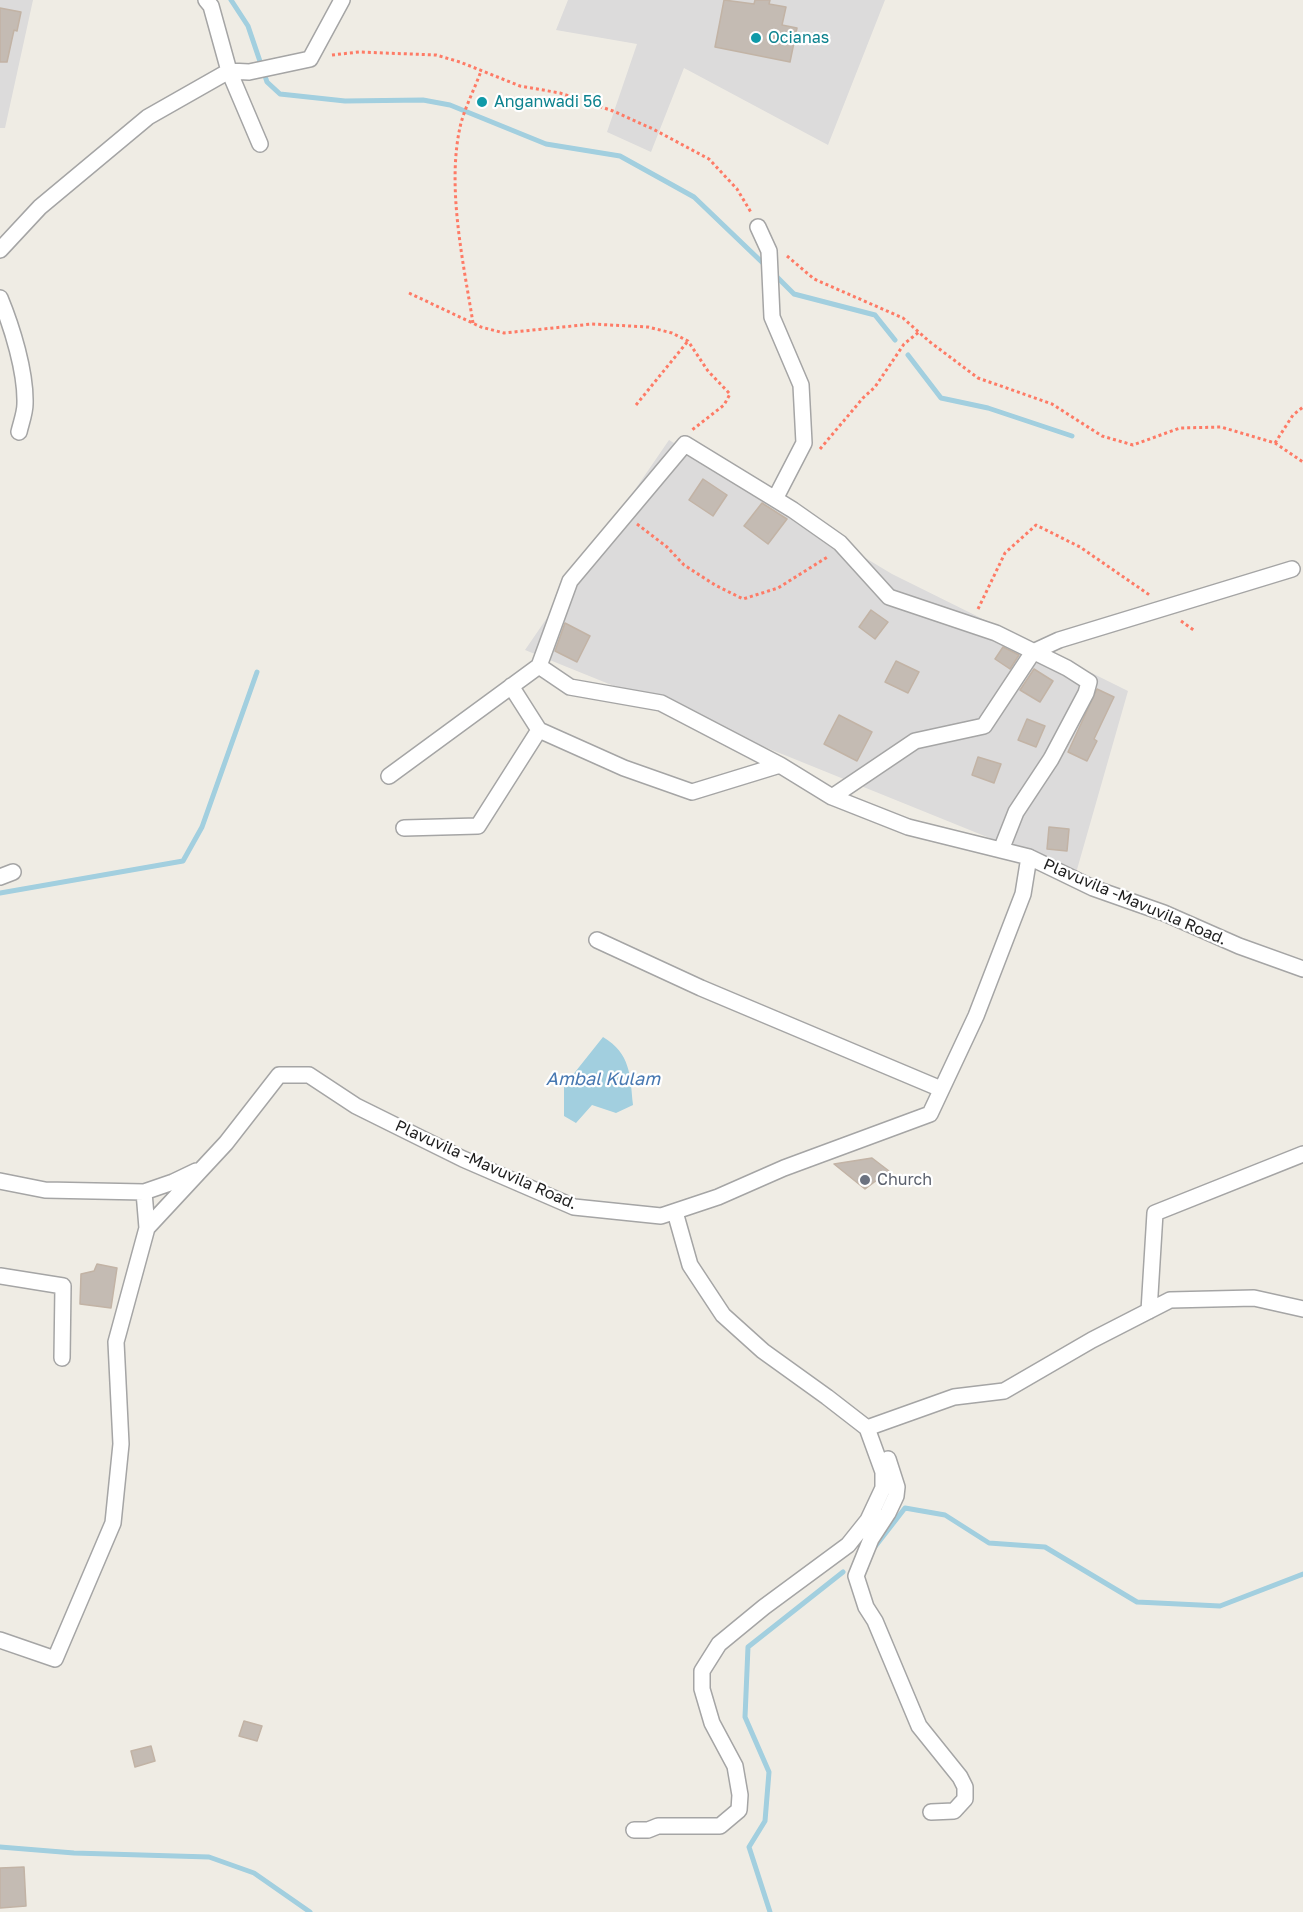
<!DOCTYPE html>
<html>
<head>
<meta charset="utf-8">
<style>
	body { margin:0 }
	canvas { display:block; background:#efece4 }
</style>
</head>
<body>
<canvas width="1303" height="1912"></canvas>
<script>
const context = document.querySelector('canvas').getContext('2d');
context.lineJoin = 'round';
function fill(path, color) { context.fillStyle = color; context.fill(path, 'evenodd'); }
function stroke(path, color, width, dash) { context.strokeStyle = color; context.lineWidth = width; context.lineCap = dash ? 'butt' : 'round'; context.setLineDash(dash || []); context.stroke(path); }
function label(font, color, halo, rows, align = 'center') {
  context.font = font + ' "Golos Text",sans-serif'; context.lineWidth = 4.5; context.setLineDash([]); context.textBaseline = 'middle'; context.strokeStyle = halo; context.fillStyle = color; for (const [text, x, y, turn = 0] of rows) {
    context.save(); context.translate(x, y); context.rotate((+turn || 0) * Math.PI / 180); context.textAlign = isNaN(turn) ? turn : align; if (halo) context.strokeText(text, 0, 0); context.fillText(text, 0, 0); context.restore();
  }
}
fill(new Path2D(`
	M0 0H33L5 128H0Z
	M568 0H885L828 145 684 68 651 152 607 132 637 44 556 30Z
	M669 440 892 574 1128 691 1076 873 525 650Z`), '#dcdbdb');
fill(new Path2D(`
	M603 1037C631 1054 630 1075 633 1105L616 1113 592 1105 576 1123 564 1116V1086Z`), '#a2cfdf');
stroke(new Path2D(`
	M231 0 248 26 267 82 280 94 345 101 423 100 450 105 546 144 620 156 694 197 767 267
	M773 273 794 294 875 315 895 340
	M908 355 941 398 988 408 1072 436
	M0 893 183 861 202 827 257 672
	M874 1548 905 1508 945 1515 989 1543 1045 1547 1137 1602 1220 1606 1303 1574
	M0 1847 74 1853 209 1857 254 1873 310 1912
	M770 1912 749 1847 765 1821 769 1772 745 1717 748 1647 843 1572`), '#a2cfdf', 5);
const building = new Path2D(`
	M724 0 754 4 755 0H770L769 4 786 7 782 25 797 28 790 62 715 47Z
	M0 8 21 12 17 31 14 30 7 62H0Z
	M703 479 727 495 713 516 689 500Z
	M762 503 787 519 768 544 744 526Z
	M871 610 888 622 875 639 859 627Z
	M565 623 590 636 577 662 555 651Z
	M1003 647 1019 655 1010 669 995 659Z
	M896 661 919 672 908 693 885 682Z
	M1034 669 1053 681 1040 702 1020 690Z
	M1097 689 1114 697 1094 739 1097 741 1087 761 1068 752Z
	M839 715 872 732 857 761 824 744Z
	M1027 719 1045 726 1036 747 1018 740Z
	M978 757 1001 764 994 783 972 775Z
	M1049 827 1069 829 1067 851 1047 849Z
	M872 1158 889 1171 865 1189 834 1164Z
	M97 1264 117 1268 111 1308 80 1304 81 1274 94 1271Z
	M244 1721 262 1726 257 1741 239 1736Z
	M151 1746 155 1761 135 1767 131 1751Z
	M24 1867 26 1906 0 1908V1868Z`);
fill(building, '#c4bbb3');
stroke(building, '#c2b3a5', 1.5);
const minor = new Path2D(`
	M260 144 229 71 249 72 310 59 342 0
	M758 227 769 251 772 317 801 385 804 443 775 499
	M0 250 40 207 148 117 229 71 211 6 206 0
	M0 298C12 327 26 372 25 404 25 413 21 423 19 432
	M511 686 539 730 624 768 692 792 780 765
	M389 776 539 666
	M832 797 915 741 984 726 1033 652 1059 640 1292 569
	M404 828 478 826 539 730
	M1001 850 1016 812 1051 759 1086 693 1089 682 1067 668 996 633 889 597 840 543 793 510 685 444 570 581 539 666 570 687 661 703 780 765 832 797 908 827 1029 857 1093 888 1164 913 1239 946 1303 969
	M0 877 13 872
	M597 940 701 988 941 1089
	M0 1181 45 1190 144 1192 173 1182 196 1171
	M144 1192 147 1228
	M0 1276 63 1286 62 1358
	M1149 1311 1155 1213 1303 1154
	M867 1428 954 1397 1004 1391 1092 1340 1170 1300 1254 1298 1303 1309
	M888 1459 897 1487 896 1496 888 1513 871 1539 856 1576 866 1607 875 1621 919 1726 960 1777 965 1787V1799L954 1811 931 1812
	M0 1640 55 1659 113 1523 121 1444 116 1342 147 1228 226 1143 279 1075H309L356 1106 463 1159 574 1207 661 1216 718 1197 784 1168 930 1114 976 1016 1023 894 1029 857
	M634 1830H648L658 1826H720L739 1810 740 1795 735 1766 712 1723 702 1689V1671L719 1644 764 1607 848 1545 868 1520 883 1488V1472L867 1428 827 1397 763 1351 723 1315 690 1265 675 1212`);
stroke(minor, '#a5a5a5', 18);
stroke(new Path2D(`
	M332 55 359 52 436 55 460 62 520 86 560 93 613 111 653 129 709 159 737 189 752 214
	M787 256 814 279 903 318 930 342 978 378 1052 404 1102 436 1133 445 1180 428 1221 427 1275 443 1303 462
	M409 293 481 327 504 333 592 324 648 327 672 333 688 341 708 371 730 394 724 405 692 430
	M473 323C463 261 446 184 461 123 466 105 475 88 481 71
	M636 405 688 341
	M1275 443 1293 415 1303 407
	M820 449 863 398 875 387 904 344 919 332
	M637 524 667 547 684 565 715 585 743 599 778 588 829 556
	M978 609 1005 553 1036 525 1080 547 1151 596
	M1181 621 1195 631`), '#fe7b66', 3, [3, 3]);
stroke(minor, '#fff', 15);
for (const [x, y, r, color] of [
	[756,38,6,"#0f9aa8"],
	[482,102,6,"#0f9aa8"],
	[865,1180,6,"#6b7280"]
]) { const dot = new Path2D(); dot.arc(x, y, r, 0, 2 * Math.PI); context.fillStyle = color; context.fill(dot); stroke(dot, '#fff', 2); }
label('16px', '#0d838f', '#fff', [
	["Ocianas",768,38],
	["Anganwadi 56",494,102]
], 'left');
label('16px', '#1e1e1e', '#fff', [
	["Plavuvila -Mavuvila Road.",1135,902,23],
	["Plavuvila -Mavuvila Road.",486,1165,24]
]);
label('16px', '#5b616d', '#fff', [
	["Church",877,1180]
], 'left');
label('italic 18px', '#4778b1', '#fff', [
	["Ambal Kulam",603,1079]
]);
</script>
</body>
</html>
